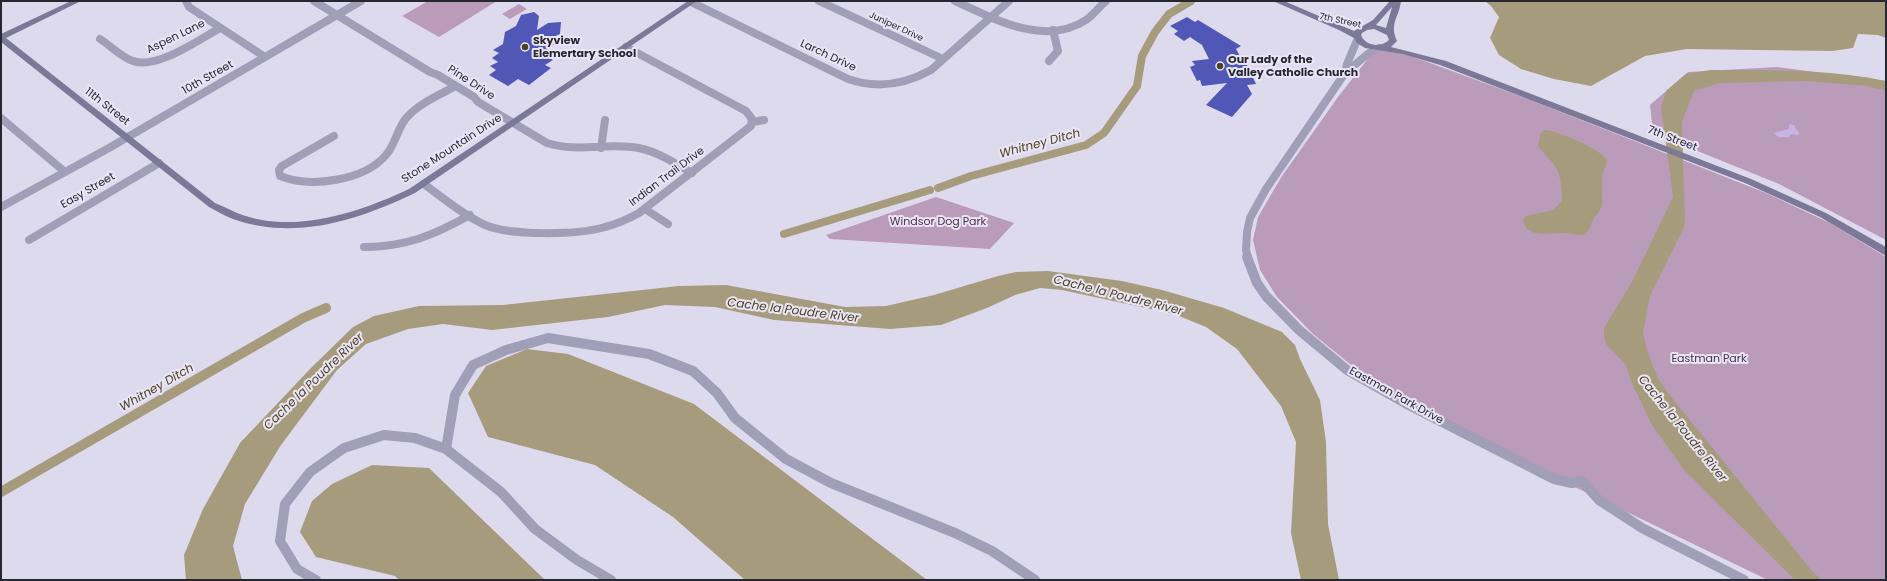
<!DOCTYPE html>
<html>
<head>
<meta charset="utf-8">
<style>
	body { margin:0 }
	#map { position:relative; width:1887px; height:581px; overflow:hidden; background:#dedaed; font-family:Poppins,sans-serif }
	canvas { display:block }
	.frame { position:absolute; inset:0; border:2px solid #272732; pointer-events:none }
</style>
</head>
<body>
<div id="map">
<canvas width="1887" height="581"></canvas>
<div class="frame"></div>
</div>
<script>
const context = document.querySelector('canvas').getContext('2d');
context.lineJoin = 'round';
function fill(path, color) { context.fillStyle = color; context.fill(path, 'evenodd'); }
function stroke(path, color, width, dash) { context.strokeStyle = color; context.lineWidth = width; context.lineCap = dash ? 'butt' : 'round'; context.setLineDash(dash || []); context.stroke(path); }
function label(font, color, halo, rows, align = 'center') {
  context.font = font + ' Poppins,sans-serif'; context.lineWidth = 4; context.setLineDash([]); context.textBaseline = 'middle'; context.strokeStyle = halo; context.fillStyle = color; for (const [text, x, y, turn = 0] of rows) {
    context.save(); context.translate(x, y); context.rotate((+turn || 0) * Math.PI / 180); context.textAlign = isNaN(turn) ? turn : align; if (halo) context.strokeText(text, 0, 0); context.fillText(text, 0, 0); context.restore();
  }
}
fill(new Path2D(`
	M428 1H497L439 37 402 16Z
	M519 4 527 9 510 19 502 14Z
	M1384 46 1528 99 1766 193 1832 224 1886 257V580H1768L1550 475 1404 400 1361 373 1313 334 1277 297 1260 270 1253 240 1258 217 1282 176 1338 97 1377 47Z
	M1777 67 1886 81V240L1779 184 1653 133 1650 105 1688 72Z
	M936 197 1014 223 990 249 830 239 826 235Z`), '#ba9cba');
fill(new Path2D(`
	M1791 124 1795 126V128L1799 133V135L1791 134 1789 137H1778L1774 133 1789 129V125Z`), '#c5b4e5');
fill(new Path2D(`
	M1485 1H1886V38L1878 35 1858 34 1853 48 1832 51 1687 49 1645 56 1591 86 1554 79 1521 69 1499 55 1490 38 1499 17 1491 6Z
	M1711 70C1769 70 1829 69 1886 81V91L1867 86 1807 81 1720 83 1694 91 1682 122 1685 225 1650 296 1643 333 1648 354 1658 378 1668 393 1812 571 1822 580H1795L1684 470 1652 425 1632 383 1626 365 1606 344 1604 335V328L1633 280 1673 197 1661 106 1667 90 1686 74Z
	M1545 130C1556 130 1600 149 1606 159 1609 163 1603 171 1602 176 1600 187 1605 200 1600 210 1598 214 1595 216 1593 220 1590 225 1589 232 1584 235 1576 235 1569 233 1562 233 1548 233 1526 239 1523 219L1526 216 1553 210 1562 201C1562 190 1561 175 1555 166 1550 159 1543 153 1538 146L1540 134Z
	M1048 271 1122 281 1162 290 1224 308 1282 332 1295 345 1300 359 1320 400 1326 442 1328 524 1339 580H1301L1291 533 1296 442 1281 406 1237 349 1206 327 1174 314 1062 290 1040 288 1015 295 987 308 941 325 890 329 774 320 715 307 665 305 608 317 492 330 443 324 408 329 366 344 337 370 281 445 245 504 233 546 242 580H186L184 555 203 509 240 443 310 369 353 327 374 316 419 306 503 305 679 286 726 285 845 307 886 306 934 295 998 276 1016 272Z
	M527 349 568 354 694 404 927 580H745L673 517 595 465 488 437 468 393 486 366Z
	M372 465 429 468 545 580H399L395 576 316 557 300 532 312 501 332 484Z`), '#a79b7d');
stroke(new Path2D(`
	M938 188 971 176 1086 145 1104 133 1137 86 1142 56 1155 32 1169 14 1191 1
	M784 234 930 190`), '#a79b7d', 8);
stroke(new Path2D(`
	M1 492 303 318 326 308`), '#a79b7d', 10);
fill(new Path2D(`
	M534 12 539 16 537 30 548 23 561 22 560 34 547 40 554 44 547 50 554 53 547 57 553 60 545 65 551 68 529 85 518 79 508 86 489 75 496 70 490 66 498 62 492 58 499 53 493 50 503 44 505 32 516 26 521 15Z
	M1187 17 1195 22 1198 20 1241 46 1236 49 1245 65H1247L1256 84 1247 85 1252 94 1232 117 1206 105 1227 83 1202 86 1200 80 1197 81 1190 67 1195 65 1192 61 1209 59 1202 45 1190 37 1184 41 1174 34 1178 31 1170 26Z`), '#5057b6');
stroke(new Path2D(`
	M186 1 189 7 265 57
	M314 1 430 72 438 75 474 97 478 102 547 143C579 153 608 142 639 148 658 152 675 163 692 173
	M819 1 943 59
	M955 1C994 19 1045 47 1086 20 1093 15 1099 7 1106 1
	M691 2 848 79C877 89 904 85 931 70L1009 1
	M100 39C111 46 121 57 133 61 156 70 200 39 220 28
	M1049 61 1058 51 1053 30
	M1345 73 1347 64 1358 38
	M1 118 65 172
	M753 122 764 120
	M334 136 282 166 279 170 280 176C310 188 364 181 386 155 396 144 397 128 407 117 420 103 439 95 456 86
	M601 148 605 120
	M424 184C443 198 463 215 485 225 511 236 578 235 605 227 617 224 628 219 639 213L751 126 752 119 746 111 626 47
	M1 207 109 148 361 1
	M645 209 668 224
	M29 240 159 163
	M364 247C406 247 434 235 470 215
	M1248 258 1246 250 1247 232 1250 218 1266 189 1345 73 1369 53 1379 48`), '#a19eb8', 8);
stroke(new Path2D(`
	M1247 257 1257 283 1266 296 1299 330 1347 370 1405 403 1554 479 1572 483 1582 481 1599 500 1642 528 1744 580
	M446 449 455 395 473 365 506 350 548 338 649 354 693 371 717 393 735 418 786 459 831 483 955 533 992 551 1035 580
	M316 580 297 569 280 541 285 504 310 472 344 448 384 435 415 438 446 449 501 492 535 529 577 560 611 580`), '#a19eb8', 10);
fill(new Path2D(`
	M71 1H81L6 38 215 203C223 206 230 210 237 213 293 235 358 213 409 189L688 1H697L415 193C359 220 295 241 233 219 225 216 217 211 209 207L1 42V34Z
	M1273 1H1284L1354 31 1373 20 1390 1H1401C1399 18 1389 23 1397 41L1391 47 1446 61 1751 179 1826 213 1886 247V256L1820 217 1745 183 1440 65 1403 54 1365 48 1357 43 1354 38 1339 30ZM1392 7 1386 28 1376 25ZM1374 29 1387 35 1389 40C1380 48 1367 46 1361 36L1362 33 1367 30Z`), '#7b7997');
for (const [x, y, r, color] of [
	[525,47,4,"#4d4222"],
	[1220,66,4,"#4d4222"]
]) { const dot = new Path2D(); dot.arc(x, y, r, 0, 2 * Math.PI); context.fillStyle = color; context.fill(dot); stroke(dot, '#e9e5f6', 1.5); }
label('9px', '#272732', '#e9e5f6', [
	["7th Street",1340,21,12],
	["Juniper Drive",896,27,25]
]);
label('11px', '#272732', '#e9e5f6', [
	["Aspen Lane",176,37,-26],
	["Larch Drive",828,56,25],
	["10th Street",208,78,-30],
	["Pine Drive",471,83,33],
	["11th Street",107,107,38],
	["7th Street",1672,139,21],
	["Stone Mountain Drive",452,149,-33],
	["Indian Trail Drive",667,177,-37],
	["Easy Street",88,191,-30],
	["Eastman Park Drive",1396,396,29]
]);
label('bold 11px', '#272732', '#e9e5f6', [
	["Skyview",533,41],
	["Elemertary School",533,54],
	["Our Lady of the",1228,60],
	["Valley Catholic Church",1228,73]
], 'left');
label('11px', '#4d2e4b', '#e9e5f6', [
	["Windsor Dog Park",938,222],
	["Eastman Park",1709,359]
]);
label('italic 12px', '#4d4222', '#e9e5f6', [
	["Whitney Ditch",1040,144,-15],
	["Cache la Poudre River",1118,296,14],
	["Cache la Poudre River",793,311,7],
	["Cache la Poudre River",314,382,-44],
	["Whitney Ditch",157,388,-30],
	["Cache la Poudre River",1682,429,51]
]);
</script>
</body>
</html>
